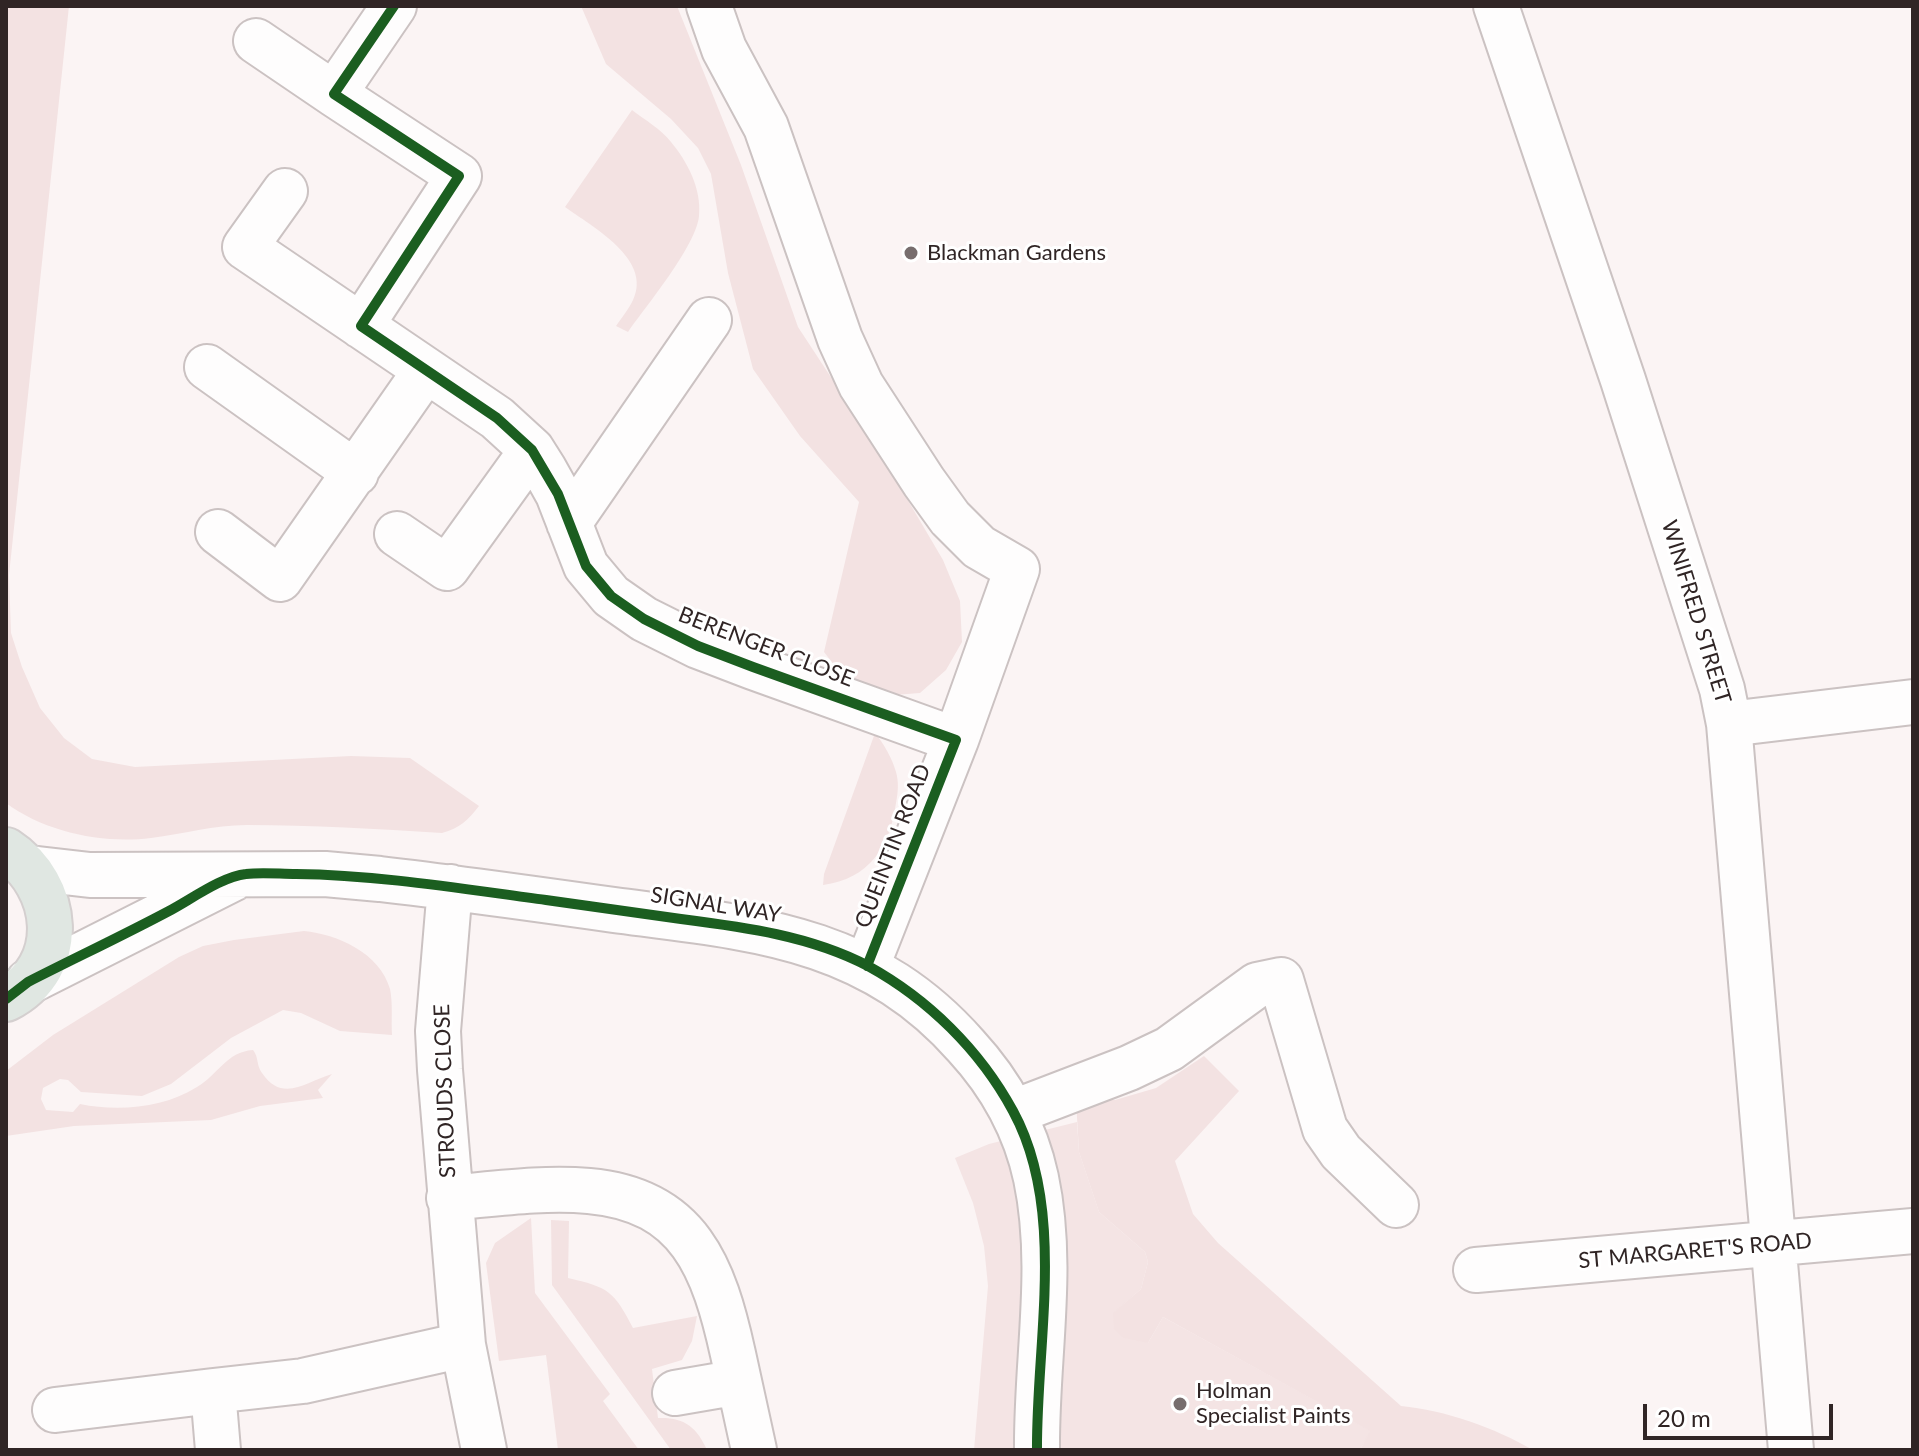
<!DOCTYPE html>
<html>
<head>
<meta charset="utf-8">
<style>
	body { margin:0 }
	#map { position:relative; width:1919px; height:1456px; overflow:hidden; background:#fbf4f4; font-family:Lato,sans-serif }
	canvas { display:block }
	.frame { position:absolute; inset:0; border:8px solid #302525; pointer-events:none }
	.scale { position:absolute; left:1643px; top:1404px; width:190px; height:36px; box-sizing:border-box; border:4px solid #302525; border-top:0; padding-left:10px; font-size:24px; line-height:28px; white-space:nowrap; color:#302525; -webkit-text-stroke:6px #fff; paint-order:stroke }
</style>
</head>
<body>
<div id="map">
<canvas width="1919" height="1456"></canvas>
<div class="frame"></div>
<div class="scale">20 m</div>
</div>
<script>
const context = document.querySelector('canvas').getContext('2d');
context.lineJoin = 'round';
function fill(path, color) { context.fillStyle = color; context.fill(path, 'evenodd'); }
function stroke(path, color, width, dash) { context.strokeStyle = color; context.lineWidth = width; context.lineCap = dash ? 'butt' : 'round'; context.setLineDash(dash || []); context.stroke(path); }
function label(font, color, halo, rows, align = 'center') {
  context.font = font + ' Lato,sans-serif'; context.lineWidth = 6; context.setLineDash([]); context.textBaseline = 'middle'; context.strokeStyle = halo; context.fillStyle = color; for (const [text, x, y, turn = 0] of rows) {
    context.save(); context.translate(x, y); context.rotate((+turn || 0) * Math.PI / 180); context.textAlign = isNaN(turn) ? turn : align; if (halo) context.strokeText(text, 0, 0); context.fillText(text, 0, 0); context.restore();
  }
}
fill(new Path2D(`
	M1077 1122 1079 1152 1099 1212 1145 1252 1148 1262 1141 1289 1114 1313 1148 1343 1163 1317 1371 1431 1360 1450H974L988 1286 984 1246 973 1203 955 1158 989 1144Z`), '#f4e4e4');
fill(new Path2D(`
	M6 6H69L9 575 11 633 22 667 40 708 64 738 92 759 135 767 351 756 410 758 479 806C468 820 460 828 442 833 377 829 312 825 247 825 214 825 183 834 151 838 102 844 45 832 6 803Z
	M581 6H677L741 165 798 327 876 446 943 560 960 601 962 642 946 670 920 693 894 695 863 688 842 675 824 652 859 502 800 436 753 369 728 273 711 174 698 148 671 119 606 64Z
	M632 110C645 120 661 129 671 142 687 161 702 189 699 216 696 246 647 305 628 332L616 326C622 317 629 309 633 300 653 259 591 226 565 207Z
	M875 733C884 744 892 758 896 772 899 782 898 793 896 803 890 847 869 879 823 885L824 874Z
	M304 931C337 934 380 953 390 989 393 1003 391 1021 392 1035L340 1031 301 1013 283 1010 231 1038 171 1084 142 1096 81 1092 68 1080 60 1079 43 1088 41 1099 46 1110 73 1112 80 1104C118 1112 164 1108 197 1087 219 1074 226 1052 253 1050 259 1057 256 1065 262 1073 283 1104 307 1081 332 1074L318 1090 323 1098 260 1106 211 1120 74 1126 6 1136V1071L53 1035 179 957 203 946 234 940Z
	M1204 1056 1239 1091 1175 1161 1193 1214 1218 1243 1401 1406C1445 1410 1495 1428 1533 1450H1360L1370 1431 1163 1317 1148 1343 1124 1338 1114 1329 1113 1313 1141 1289 1148 1262 1145 1252 1099 1212 1079 1152 1076 1100H1115L1156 1088Z
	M531 1218 535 1293 610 1394 603 1401 639 1450H558L546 1355 499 1361 486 1263 495 1243Z
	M551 1220 569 1221 568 1278C608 1287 614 1291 633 1328L697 1316 692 1341 682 1360 652 1369 658 1418C684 1417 697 1427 707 1450H671L552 1285Z`), '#f3e2e2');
const minor = new Path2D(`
	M709 6 724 49 766 127 840 339 861 385 924 482 950 518 979 547 1017 569 956 740 867 966
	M1496 6 1623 380 1722 689 1729 724 1791 1450
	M256 41 334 94
	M285 191 245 247 497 418 532 450 544 469 558 494 586 566 611 596 644 619 698 646 753 667 956 740
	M361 326 459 176 334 94 394 6
	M207 367 356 473
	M569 523 709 320
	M218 532 280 579 426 370
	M397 534 447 568 532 450
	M1729 724 1913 702
	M29 868 90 875 325 874 380 879C458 888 536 899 614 910 752 928 868 935 966 1046 1001 1084 1025 1127 1036 1178 1055 1268 1036 1359 1037 1450
	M450 887 438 1031 440 1070 463 1345 484 1450
	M28 982 234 878
	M1014 1112 1129 1068 1169 1049 1257 985 1281 980 1325 1129 1341 1152 1396 1205
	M449 1198C495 1194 542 1187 589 1191 690 1200 714 1268 733 1354 740 1386 747 1418 754 1450
	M1476 1270 1913 1231
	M675 1393 739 1382
	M55 1410 213 1391
	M218 1450 213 1391 303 1381 463 1345`);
const major = new Path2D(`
	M6 850C60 885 69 967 6 999`);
stroke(minor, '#cbc2c2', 48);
stroke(major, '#d4cfcf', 48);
stroke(minor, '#fefdfd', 44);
stroke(major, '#e0e7e2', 44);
stroke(new Path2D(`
	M394 6 334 94 459 176 361 326 497 418 532 450 558 494 586 566 611 596 644 619 698 646 753 667 956 740 867 966
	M6 999 28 982C75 958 122 936 169 911 190 900 223 876 246 874 262 872 280 874 296 874 380 875 463 889 546 900 591 906 636 913 681 919 744 927 811 936 868 966 928 999 980 1050 1013 1111 1067 1210 1036 1342 1037 1450`), '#1b5e20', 10);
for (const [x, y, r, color] of [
	[911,253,8,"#776d6d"],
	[1180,1404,8,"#776d6d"]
]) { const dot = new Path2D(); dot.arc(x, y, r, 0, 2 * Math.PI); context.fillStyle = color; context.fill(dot); stroke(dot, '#fff', 3); }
label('22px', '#302525', '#fff', [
	["Blackman Gardens",927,253],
	["Holman",1196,1391],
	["Specialist Paints",1196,1416]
], 'left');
label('22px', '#302525', '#fff', [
	["WINIFRED STREET",1696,612,73],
	["BERENGER CLOSE",766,647,21],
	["QUEINTIN ROAD",893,846,-69],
	["SIGNAL WAY",716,905,9],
	["STROUDS CLOSE",445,1091,-92],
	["ST MARGARET'S ROAD",1695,1251,-5]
]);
</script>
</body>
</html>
